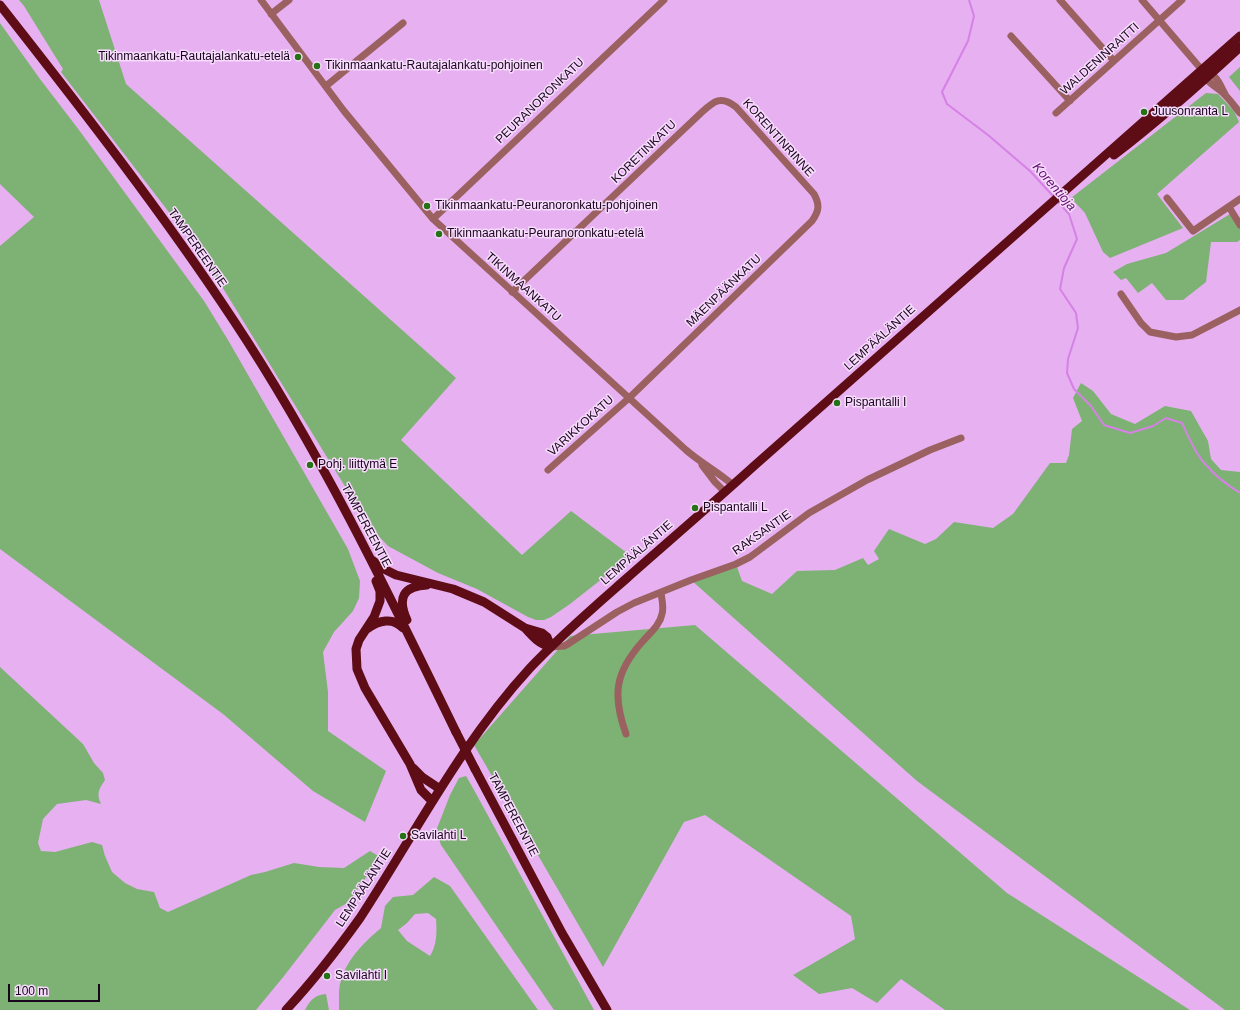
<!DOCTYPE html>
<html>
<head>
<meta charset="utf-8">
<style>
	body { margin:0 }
	#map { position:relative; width:1240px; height:1010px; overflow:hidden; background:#e6b0f1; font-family:Helvetica,sans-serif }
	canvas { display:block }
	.scale { position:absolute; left:8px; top:984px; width:92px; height:18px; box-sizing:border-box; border:2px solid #19061c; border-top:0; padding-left:5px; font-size:12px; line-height:14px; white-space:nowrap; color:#19061c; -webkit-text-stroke:3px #f8dcfd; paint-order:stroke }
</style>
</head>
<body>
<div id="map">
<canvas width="1240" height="1010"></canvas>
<div class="scale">100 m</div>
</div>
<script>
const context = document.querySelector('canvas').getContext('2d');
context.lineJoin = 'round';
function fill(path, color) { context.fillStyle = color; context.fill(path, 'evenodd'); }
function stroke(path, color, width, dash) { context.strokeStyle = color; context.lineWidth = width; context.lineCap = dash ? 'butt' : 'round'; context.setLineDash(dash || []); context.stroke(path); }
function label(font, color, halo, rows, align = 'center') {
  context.font = font + ' Helvetica,sans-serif'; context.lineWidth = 3; context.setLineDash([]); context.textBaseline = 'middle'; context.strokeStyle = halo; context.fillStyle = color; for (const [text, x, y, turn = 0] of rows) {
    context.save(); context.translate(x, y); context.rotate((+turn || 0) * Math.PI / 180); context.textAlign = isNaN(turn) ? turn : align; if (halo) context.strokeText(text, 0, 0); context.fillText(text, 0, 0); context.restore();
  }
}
fill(new Path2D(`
	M19 0H99L126 84 456 378 401 440 522 555 571 511 631 556 570 604 551 617 544 620H536L528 617 477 589 438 573 388 546 370 527 205 259 61 72 63 69 24 6Z
	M0 23 40 79 79 130 204 301 228 340 348 549 360 581 359 598 353 611 334 632 323 652 328 692V731L386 771 365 822 313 791 223 714 0 549V246L34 217 0 184Z
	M1240 67V91L1229 77Z
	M1206 93 1218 94 1234 111 1239 122 1157 194 1183 228 1110 258 1103 252 1085 213 1071 198Z
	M1230 214 1240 229V240L1237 242H1211L1206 282 1183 300H1166L1152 283 1138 293 1126 278 1121 280 1113 272 1127 264 1166 253Z
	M1081 383 1093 391 1111 414 1135 424 1165 406 1191 411 1208 441 1211 459 1221 470 1240 472V1010H1225L917 781 691 580 736 564 742 581 772 594 797 571 835 570 863 558 868 565 879 559 874 551 889 529 925 544 936 539 954 522 993 528 1013 514 1050 463H1066L1069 455 1072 429 1082 421 1073 398Z
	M695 625 1007 893 1190 1010H945L901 979 877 1003 852 988 819 994 793 975 855 939 851 916 705 815 684 822 603 967 474 745 570 636Z
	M0 667 83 744 94 763 103 773 105 780C99 789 96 793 101 804L86 800 57 804 43 819 38 843 41 851 55 852 92 842 102 845 105 856 112 872 125 883 137 889 154 892 160 908 168 912 251 875 265 872 294 863 319 867 344 868 370 851 380 857 349 902 335 910 284 976 256 1010H0Z
	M466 776 474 790 594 1010H554L441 845 436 831 450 795 459 778Z
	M434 877 450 886 538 1010H339C339 1004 339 997 339 991 342 964 361 945 381 928L385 906 393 897 413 895ZM428 913 436 919C437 932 437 945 430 956L407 941 398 930 407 923 415 914Z
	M326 994 329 1010H305C310 1000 315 995 326 994Z`), '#7db274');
stroke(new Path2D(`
	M969 0 974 16 968 41 942 92 947 104 988 135 1030 171 1054 197
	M1058 202 1069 214 1077 239 1064 268 1060 289 1076 313 1078 328 1068 359 1067 373 1074 389 1091 406 1104 425 1130 433 1153 426 1166 418 1182 423C1189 438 1196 455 1208 467 1217 478 1229 486 1240 493`), '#d581e5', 2);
stroke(new Path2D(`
	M261 0 344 111 433 219 686 450C701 463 718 472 733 485
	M1060 0 1114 61
	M1142 0 1202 70C1209 87 1215 84 1225 95 1231 101 1235 107 1240 113
	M271 14 289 0
	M1011 36 1070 101
	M1207 72C1217 75 1220 85 1225 94
	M326 86 403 23
	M1056 113 1182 0
	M1167 198 1193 231 1240 199
	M1229 207 1240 225
	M433 219 664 0
	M512 292 702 112C714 101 721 95 736 107L814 194C820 205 819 211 812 221L629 398 548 470
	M1121 294 1141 323 1150 332 1176 337 1192 335 1240 310
	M702 465 715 482 725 492
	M551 647 564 646 568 644 617 612 634 603 691 580 736 564 750 557 809 513 867 480 930 450 961 438
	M626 734C612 695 615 672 643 641 650 633 660 625 662 614 664 608 662 599 661 593`), '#9a6160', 7);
stroke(new Path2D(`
	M0 5C81 108 162 212 234 321 320 451 388 592 456 732
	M1114 155C1158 121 1199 85 1240 47
	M372 560 384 569 396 575 453 589 484 602 525 628 542 633 547 637 551 647
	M376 581 380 591V601L374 617 359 640 356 649 357 669 365 688 410 764 421 790 432 801
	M407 620C397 598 403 586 427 585
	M525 628C533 637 539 644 551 647
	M367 629C379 620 393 617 403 628
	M413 768 422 777 440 789
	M475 769 562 933 607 1010
	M286 1010C313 981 337 950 360 918 415 834 461 743 530 668 560 636 594 607 627 578 669 541 712 504 754 466 916 322 1078 180 1240 36`), '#5e0c16', 9);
stroke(new Path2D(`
	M456 732 475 769`), '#5e0c16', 9);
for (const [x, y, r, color] of [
	[298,57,4,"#267217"],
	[317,66,4,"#267217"],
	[1144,112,4,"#267217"],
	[427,206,4,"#267217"],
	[439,234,4,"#267217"],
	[837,403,4,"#267217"],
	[310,465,4,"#267217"],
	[695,508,4,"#267217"],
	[403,836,4,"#267217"],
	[327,976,4,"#267217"]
]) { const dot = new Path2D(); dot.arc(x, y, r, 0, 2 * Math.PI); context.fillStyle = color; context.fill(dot); stroke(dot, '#f8dcfd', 1.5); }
label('12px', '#19061c', '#f8dcfd', [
	["Tikinmaankatu-Rautajalankatu-etelä",290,57,"right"],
	["Tikinmaankatu-Rautajalankatu-pohjoinen",325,66],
	["Juusonranta L",1152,112],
	["Tikinmaankatu-Peuranoronkatu-pohjoinen",435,206],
	["Tikinmaankatu-Peuranoronkatu-etelä",447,234],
	["Pispantalli I",845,403],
	["Pohj. liittymä E",318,465],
	["Pispantalli L",703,508],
	["Savilahti L",411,836],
	["Savilahti I",335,976]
], 'left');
label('12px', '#19061c', '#f8dcfd', [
	["WALDENINRAITTI",1100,59,-42],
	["PEURANORONKATU",540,101,-44],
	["KORENTINRINNE",778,138,48],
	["KORETINKATU",644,152,-44],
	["TAMPEREENTIE",197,248,55],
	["TIKINMAANKATU",523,287,42],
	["MÄENPÄÄNKATU",724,291,-44],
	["LEMPÄÄLÄNTIE",880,338,-42],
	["VARIKKOKATU",581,426,-42],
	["TAMPEREENTIE",366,526,62],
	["RAKSANTIE",762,533,-35],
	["LEMPÄÄLÄNTIE",637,553,-41],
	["TAMPEREENTIE",513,815,62],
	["LEMPÄÄLÄNTIE",364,888,-57]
]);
label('italic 13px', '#5e0d6c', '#f8dcfd', [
	["Korentioja",1054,187,49]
]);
</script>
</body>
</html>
